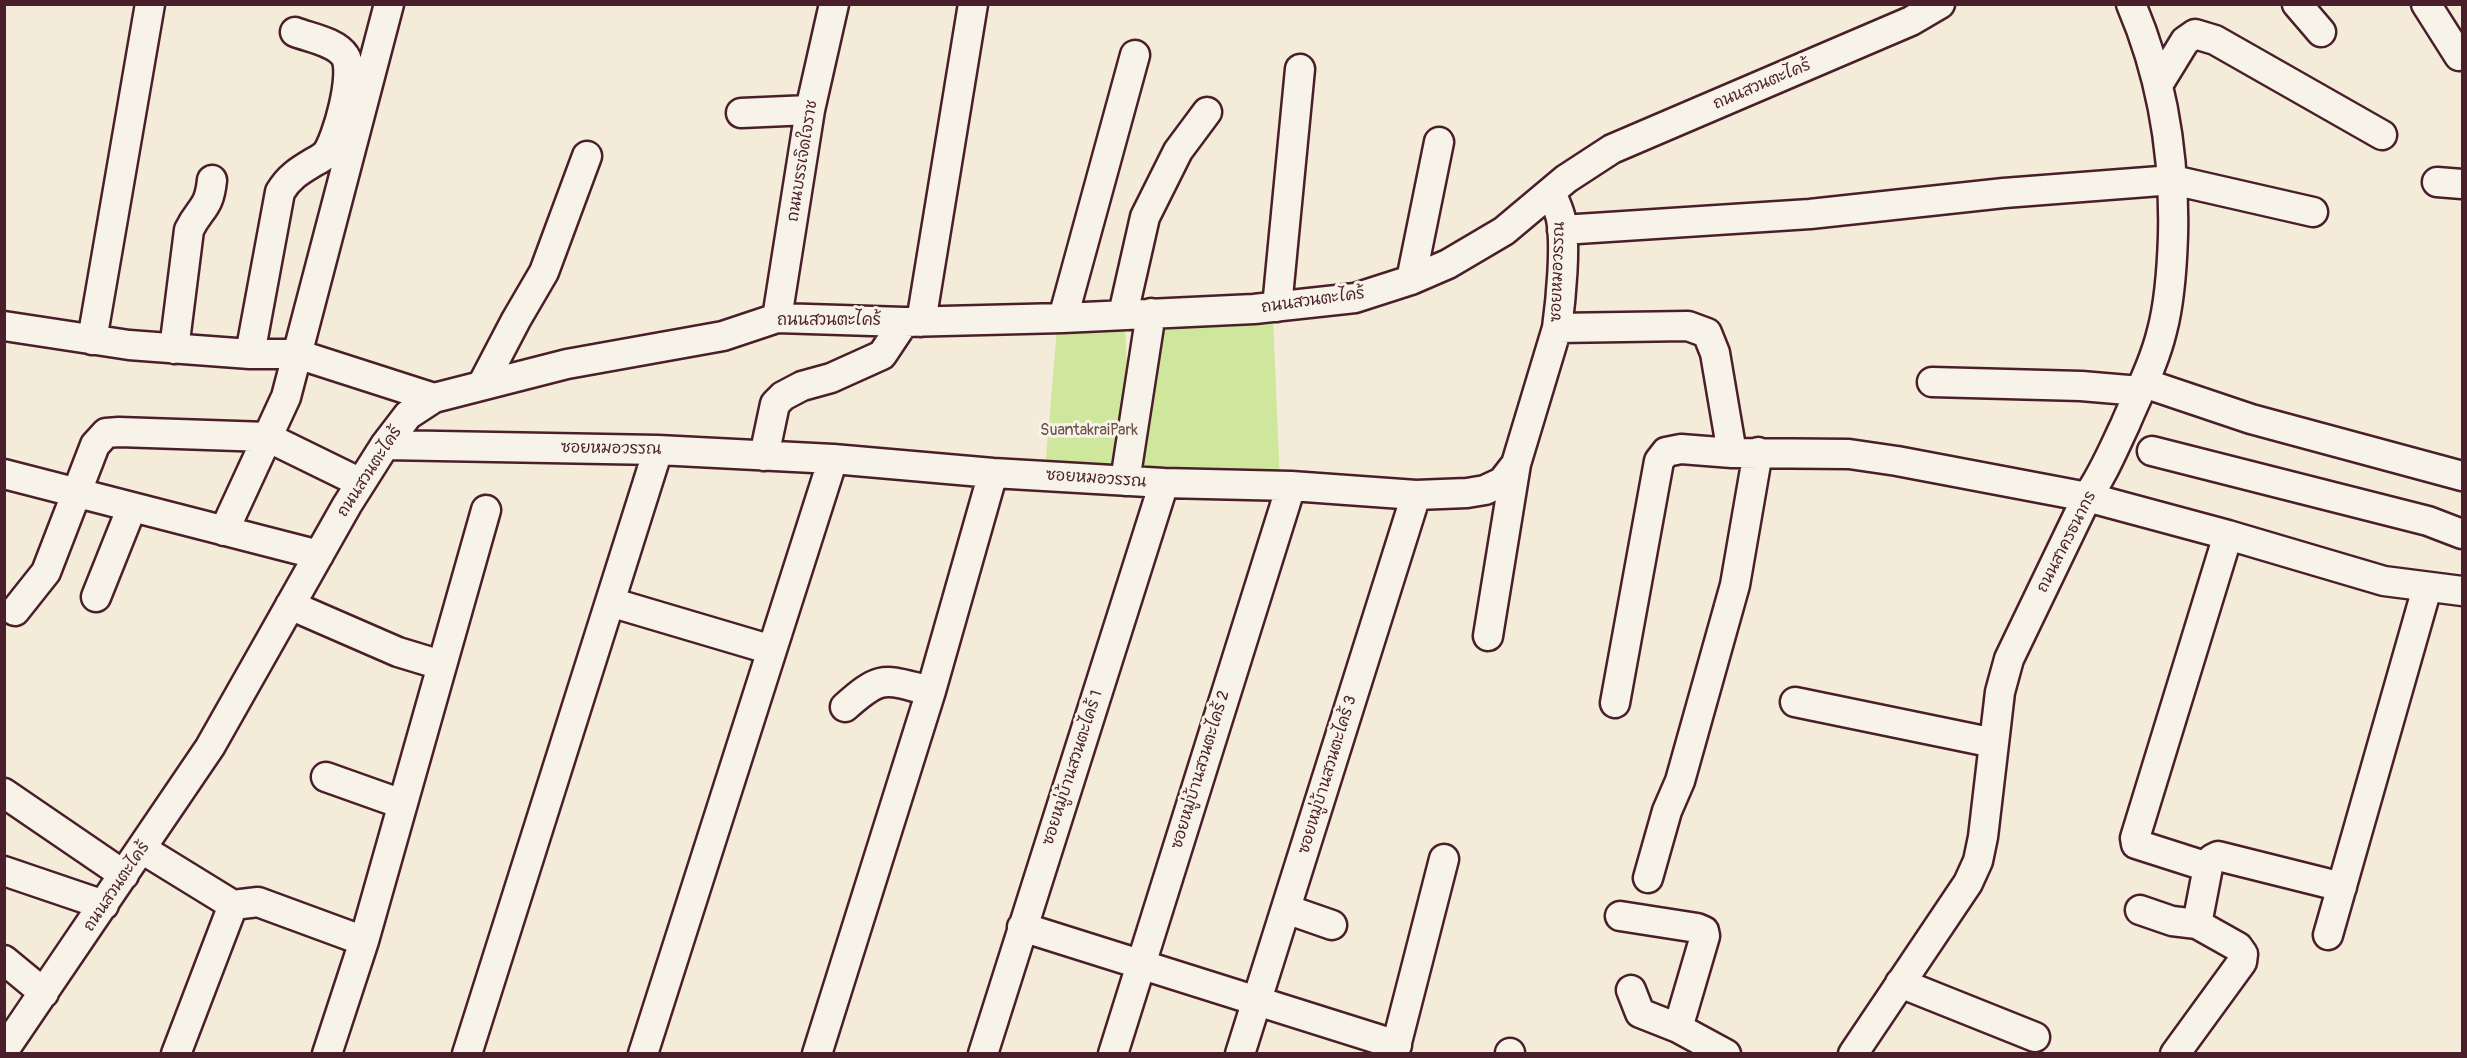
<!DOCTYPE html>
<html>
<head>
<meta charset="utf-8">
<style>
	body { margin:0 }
	#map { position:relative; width:2467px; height:1058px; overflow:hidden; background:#f4ebd9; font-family:Pangolin,sans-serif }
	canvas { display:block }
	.frame { position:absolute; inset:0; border:6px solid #4a1f2b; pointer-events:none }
</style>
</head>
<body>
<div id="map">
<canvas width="2467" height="1058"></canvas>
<div class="frame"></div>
</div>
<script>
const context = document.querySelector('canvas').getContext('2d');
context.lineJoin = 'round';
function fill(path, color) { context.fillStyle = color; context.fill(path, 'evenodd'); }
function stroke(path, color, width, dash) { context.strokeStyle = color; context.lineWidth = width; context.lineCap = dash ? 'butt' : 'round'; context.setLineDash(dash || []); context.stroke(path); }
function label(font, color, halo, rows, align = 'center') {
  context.font = font + ' Pangolin,"Playpen Sans Thai",sans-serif'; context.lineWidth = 6; context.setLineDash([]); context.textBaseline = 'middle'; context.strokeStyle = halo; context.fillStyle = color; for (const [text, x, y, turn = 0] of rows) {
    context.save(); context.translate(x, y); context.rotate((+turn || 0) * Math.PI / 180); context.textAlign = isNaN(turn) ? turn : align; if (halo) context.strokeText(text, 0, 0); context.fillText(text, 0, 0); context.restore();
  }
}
fill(new Path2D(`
	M1273 319 1280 483 1045 470 1057 328H1125L1132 471 1155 331Z`), '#cfe79d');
const minor = new Path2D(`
	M2297 4 2321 32
	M2426 4 2459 56
	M2158 85 2185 41 2195 34 2215 40 2382 135
	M741 113 810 110
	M2437 182 2462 184
	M1562 230 1810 214 2004 193 2173 180 2313 212
	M1411 280 1439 142
	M1277 307 1300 69
	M1123 314 1145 217 1178 151 1207 112
	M777 318 810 110 834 4
	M1063 318 1135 55
	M921 322 973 4
	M4 326 129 345 250 354H297L434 398
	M1557 328 1688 326 1707 333 1715 353 1732 453
	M92 340 150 4
	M174 349 189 230C200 207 209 210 212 180
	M250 354 280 192C289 177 299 171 314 162 318 160 323 157 326 154 337 140 356 72 345 56 336 42 311 38 295 32
	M1932 382 2081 386 2140 391
	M2144 383 2251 419 2462 476
	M482 385 516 320 544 272 587 156
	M385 445 658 450 833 459 993 473 1164 483 1291 486 1416 495 1467 493 1485 490 1502 482 1516 464 1557 328C1561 299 1566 246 1561 219 1559 209 1554 200 1551 192
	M2152 451 2428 521 2462 534
	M764 456 775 404 783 396 802 386 831 378 882 355 904 322
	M4 474 319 555
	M1125 481 1151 313
	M224 531 286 397 389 4
	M2228 535 2135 838 2136 844 2208 867 2212 859 2218 856 2342 887
	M96 597 132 507
	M610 602 772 650
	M290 605 398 652 441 665
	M15 611 46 572 95 445 106 433 119 432 267 437 361 483
	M1488 636 1516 464
	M1795 702 1994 743
	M1615 703 1659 461 1666 452 1681 449 1732 453 1849 454 1897 461 2087 497 2228 535 2384 581 2462 591
	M845 707C883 673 884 680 931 691
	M326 777 402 804
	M4 793 124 875
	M142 849 233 905 258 902 364 941
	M4 871 104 905
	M1648 878 1667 811 1680 781 1735 585 1758 452
	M1286 909 1332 925
	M2140 910 2172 921 2197 924
	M1620 916 1697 928 1704 931 1705 936 1678 1028 1726 1054
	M1022 927 1397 1045
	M2328 935 2427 588
	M4 960 44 993
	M1900 983 2035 1037
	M1631 990 1640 1013 1678 1028
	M4 1047 9 1043 210 747 347 505 385 445 408 415 434 398 567 364 723 336 777 318 904 322 1063 318 1254 309 1355 298 1411 280 1448 264 1504 231 1566 179 1612 149 1911 21 1940 4
	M1510 1053V1054
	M176 1054 233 905
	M327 1054 364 941 486 510
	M467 1054 658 450
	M643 1054 833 459
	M817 1054 931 691 993 473
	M983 1054 1164 483
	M1113 1054 1291 486
	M1240 1054 1416 495
	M1394 1054 1444 859
	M1853 1054 1968 883 1978 861 1983 837 2000 692 2009 659 2087 497C2103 475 2113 450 2125 425 2138 394 2154 364 2162 331 2170 301 2172 267 2173 236 2175 156 2163 79 2131 4
	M2175 1054 2242 962 2243 954 2238 947 2197 924 2208 867`);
stroke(minor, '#4a1f2b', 33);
stroke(minor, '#f7f3e8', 28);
label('16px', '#4a1f2b', '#f7f3e8', [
	["ถนนสวนตะไคร้",1762,85,-23],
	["ถนนบรรเจิดใจราช",803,161,-81],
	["ซอยหมอวรรณ",1558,272,-88],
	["ถนนสวนตะไคร้",1313,301,-8],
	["ถนนสวนตะไคร้",829,321],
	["ซอยหมอวรรณ",611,449,1],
	["ถนนสวนตะไคร้",370,472,-57],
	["ซอยหมอวรรณ",1096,479,4],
	["ถนนสาครธนากร",2067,542,-63],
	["ซอยหมู่บ้านสวนตะไคร้ 1",1073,768,-72],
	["ซอยหมู่บ้านสวนตะไคร้ 2",1201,770,-73],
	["ซอยหมู่บ้านสวนตะไคร้ 3",1328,775,-73],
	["ถนนสวนตะไคร้",117,887,-56]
]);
label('16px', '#6b5148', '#f7f3e8', [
	["SuantakraiPark",1089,431]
]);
</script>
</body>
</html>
